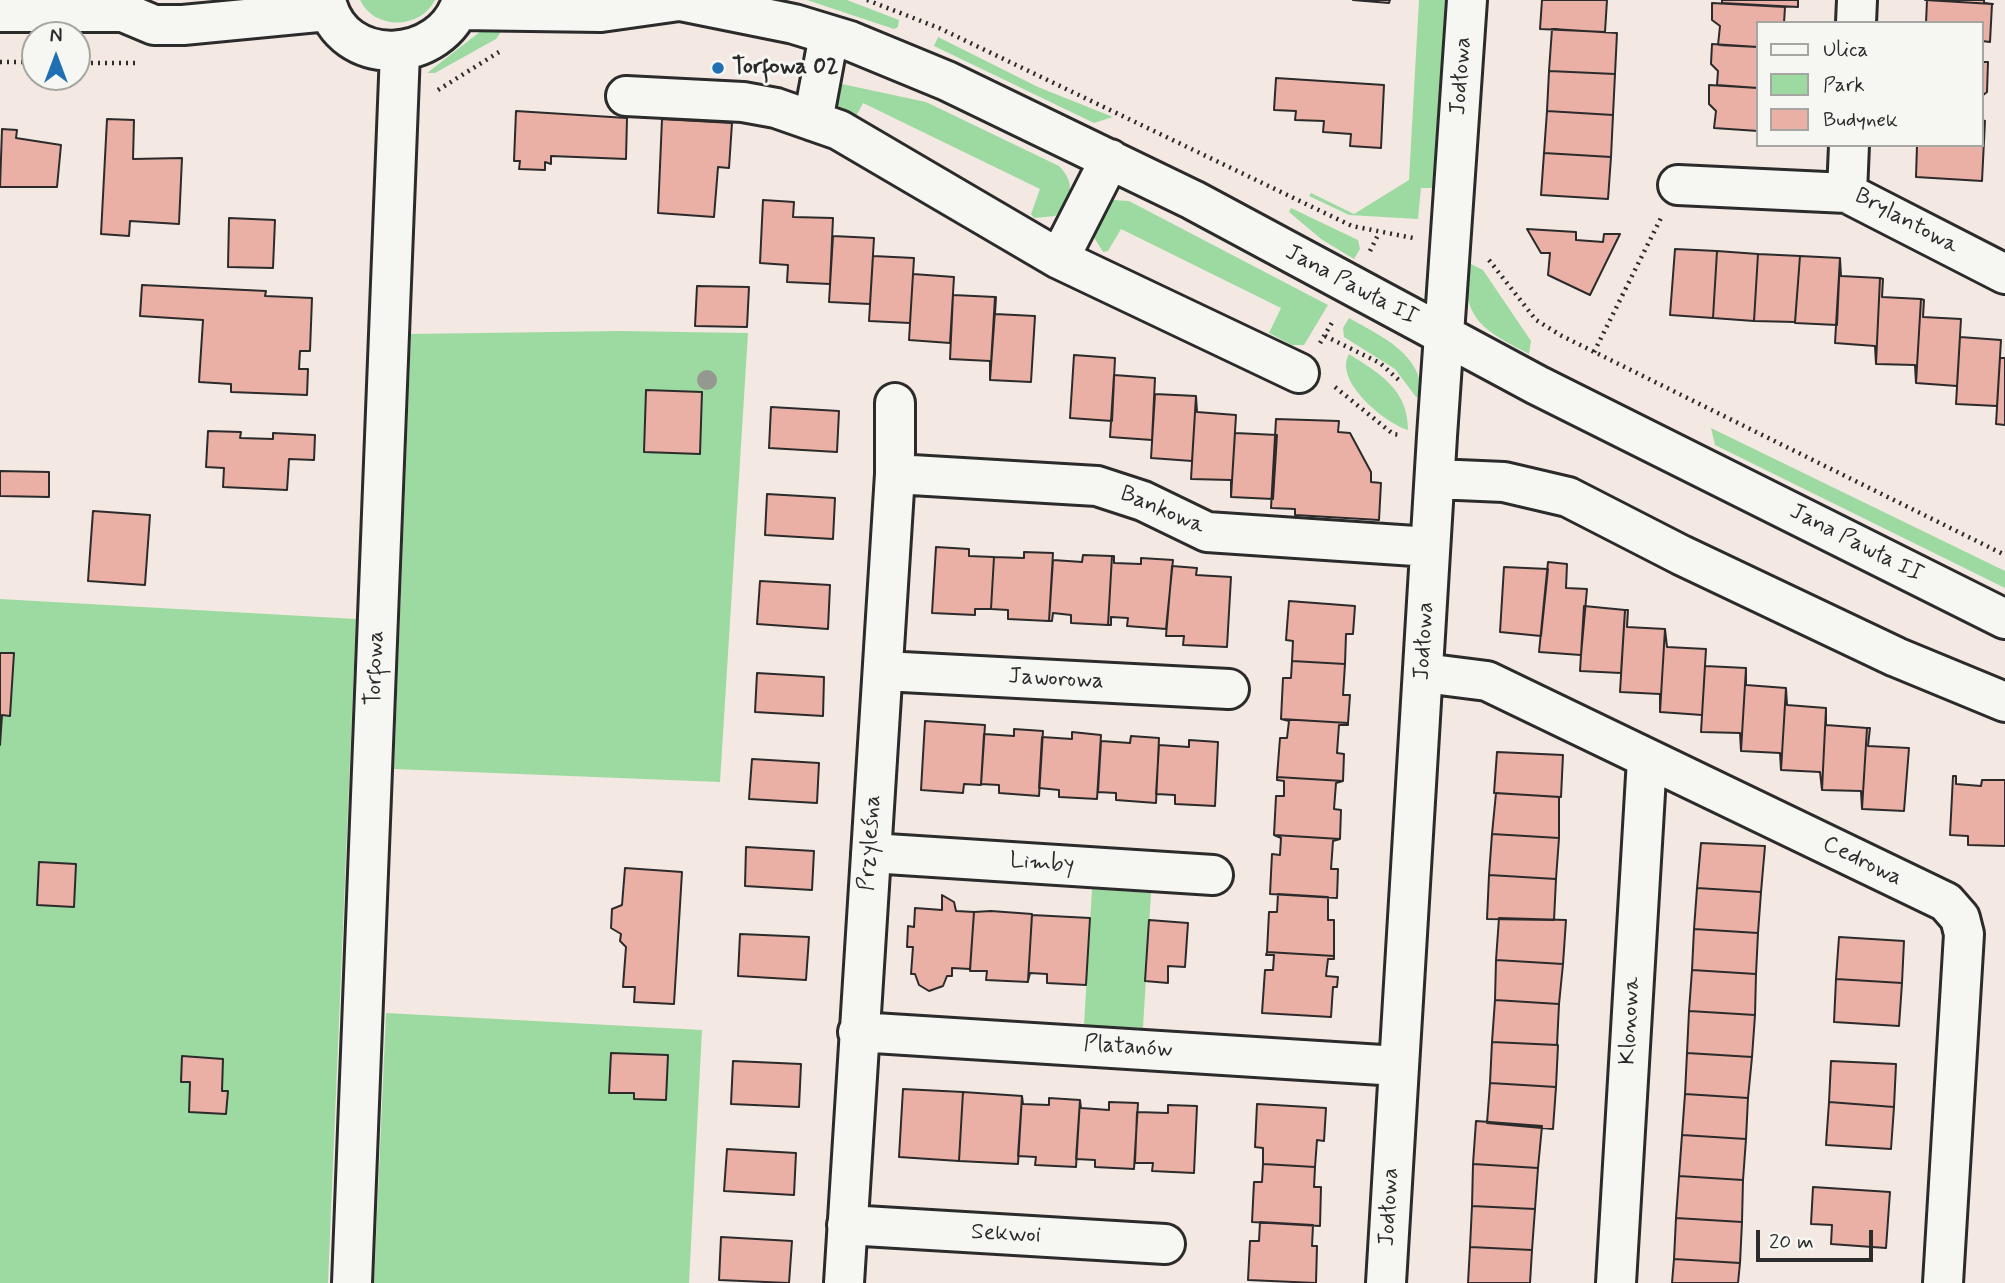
<!DOCTYPE html>
<html>
<head>
<meta charset="utf-8">
<style>
	body { margin:0 }
	#map { position:relative; width:2005px; height:1283px; overflow:hidden; background:#f4e8e3; font-family:Mynerve,sans-serif }
	canvas { display:block }
	.legend { position:absolute; left:1756px; top:21px; width:228px; height:126px; box-sizing:border-box; background:#f6f6f2; border:2px solid #a5a5a2; margin:0; padding:9px 12px; list-style:none; font-size:21px; color:#2b2b2b }
	.legend li { display:flex; align-items:center; gap:14px; height:35px }
	.legend b { width:35px; border:2px solid #a5a5a2 }
	.north { position:absolute; left:21px; top:21px; width:70px; height:70px; box-sizing:border-box; background:#f6f6f2; border:2px solid #a5a5a2; border-radius:50%; rotate:0deg; font-size:19px; font-weight:700; line-height:28px; text-align:center; color:#2b2b2b }
	.north::after { content:''; display:block; margin:auto; width:24px; height:32px; background:#1f6fb2; clip-path:polygon(50% 0,100% 100%,50% 72%,0 100%) }
	.scale { position:absolute; left:1756px; top:1230px; width:117px; height:32px; box-sizing:border-box; border:4px solid #2b2b2b; border-top:0; padding-left:9px; font-size:21px; line-height:24px; white-space:nowrap; color:#2b2b2b; -webkit-text-stroke:5px #f6f6f2; paint-order:stroke }
</style>
</head>
<body>
<div id="map">
<canvas width="2005" height="1283"></canvas>
<ul class="legend">
<li><b style="height:9px;background:#f6f6f2"></b>Ulica</li>
<li><b style="height:19px;background:#9ddaa2"></b>Park</li>
<li><b style="height:19px;background:#eab0a5"></b>Budynek</li>
</ul>
<div class="north">N</div>
<div class="scale">20 m</div>
</div>
<script>
const context = document.querySelector('canvas').getContext('2d');
context.lineJoin = 'round';
function fill(path, color) { context.fillStyle = color; context.fill(path, 'evenodd'); }
function stroke(path, color, width, dash) { context.strokeStyle = color; context.lineWidth = width; context.lineCap = dash ? 'butt' : 'round'; context.setLineDash(dash || []); context.stroke(path); }
function label(font, color, halo, rows, align = 'center') {
  context.font = font + ' Mynerve,sans-serif'; context.lineWidth = 6; context.setLineDash([]); context.textBaseline = 'middle'; context.strokeStyle = halo; context.fillStyle = color; for (const [text, x, y, turn = 0] of rows) {
    context.save(); context.translate(x, y); context.rotate((+turn || 0) * Math.PI / 180); context.textAlign = isNaN(turn) ? turn : align; if (halo) context.strokeText(text, 0, 0); context.fillText(text, 0, 0); context.restore();
  }
}
fill(new Path2D(`
	M360 0H435C420 30 374 30 360 0Z
	M807 0H847L899 20 898 27 894 29Z
	M1419 0H1445L1434 188H1421L1418 219 1349 215 1309 196 1311 193 1354 214 1409 180Z
	M505 26 496 39 435 73H427L481 31Z
	M938 37 1038 87 1113 117 1094 123 934 46Z
	M842 84 926 102 1059 166C1077 184 1071 201 1055 216L1034 218 1031 214 1040 189 863 103 852 124 836 111V93Z
	M1114 200 1129 201 1328 305 1304 345H1292L1269 333 1281 308 1121 229 1108 251 1103 252 1092 234 1103 206Z
	M1291 208 1358 240 1360 249 1354 259 1321 239 1289 212Z
	M1465 261 1483 270 1531 341 1529 354C1480 328 1464 321 1465 261Z
	M1349 318C1382 337 1422 353 1422 397H1416L1395 369 1344 337 1343 328Z
	M619 331 748 333 720 782 394 769 411 334Z
	M1349 354C1380 374 1408 389 1408 430 1385 423 1333 381 1349 354Z
	M1711 428 2005 571V588L1715 445Z
	M0 599 356 619 328 1283H0Z
	M1092 889 1151 893 1143 1028 1084 1025Z
	M386 1013 702 1030 689 1283H374Z`), '#9ddaa2');
const building = new Path2D(`
	M1353 0H1390L1389 3Z
	M1542 0H1607L1605 32 1540 29Z
	M1722 0H1798V7L1722 3Z
	M1925 0H1984V3L1993 4Z
	M1927 0 1992 4 1990 42 1982 41V23H1926Z
	M1712 3 1785 7 1784 23H1758V47L1718 45 1720 26 1712 20Z
	M1552 29 1617 33 1615 74 1549 71Z
	M1712 44 1758 47V88L1717 85 1718 71 1711 64Z
	M1982 62H1988L1987 92 1982 96Z
	M1549 71 1615 74 1613 115 1547 111Z
	M1276 78 1384 85 1381 148 1350 146 1351 134 1323 132 1324 121 1295 120 1296 111 1274 110Z
	M1709 85 1758 88V131L1714 128 1716 111 1709 104Z
	M516 111 627 118 626 159 551 156V164L545 162V170L519 169 520 161H514Z
	M1547 111 1613 115 1611 157 1544 153Z
	M107 119 134 120 133 159 182 158 179 224 130 221 129 236 101 234Z
	M662 119 732 123 729 168 718 167 714 217 658 213Z
	M1982 120 1985 121 1982 181 1916 177 1917 145H1982Z
	M2 129 17 130 16 138 61 145 57 187H0Z
	M1544 153 1611 157 1608 199 1541 195Z
	M763 200 794 202 793 217 833 218 830 284 787 282 788 265 760 263Z
	M229 218 275 220 273 268 228 267Z
	M1527 229 1576 232V240L1603 242 1604 234H1620L1590 295 1548 275 1550 253H1541Z
	M833 236 874 238 870 304 829 302Z
	M1675 249 1717 251 1713 318 1670 315Z
	M1717 251 1758 254 1754 321 1713 318Z
	M1758 254 1800 256 1795 322 1754 321Z
	M873 256 914 258 910 323 869 321Z
	M1800 256 1840 258 1837 325 1795 323Z
	M1840 258 1841 276 1880 278 1876 364 1875 346 1835 343Z
	M913 274 954 277 950 343 909 340Z
	M1880 278 1883 279 1882 297 1921 299 1916 383 1915 365 1876 364Z
	M142 285 266 291 265 296 312 298 310 351H300L299 369H308L307 395 231 392V384L199 382 203 320 140 316Z
	M697 286 749 287 747 327 695 326Z
	M953 295 995 297 990 380V361L950 359Z
	M996 297 995 314 1035 316 1031 382 990 380Z
	M1921 299 1924 300 1923 317 1961 319 1957 386 1916 383Z
	M1960 337 2001 340 1997 406 1956 404Z
	M1074 355 1115 358 1112 421 1070 418Z
	M2000 358H2005V425L1996 424Z
	M1114 375 1155 378 1152 440 1110 437Z
	M646 390 702 392 700 454 644 452Z
	M1155 394 1196 396 1192 461 1151 458Z
	M1196 396 1197 412 1236 415 1231 497V480L1191 479Z
	M771 407 839 411 837 452 769 448Z
	M1276 419 1339 421 1338 432 1350 433 1371 472V482L1381 483 1379 520 1295 515V509L1271 508Z
	M208 431 241 432 240 438 273 439V433L315 435 314 460 289 459 287 490 223 487 224 468 206 467Z
	M1235 433 1277 435 1273 499 1231 497Z
	M0 471 49 472V497L0 496Z
	M767 494 835 498 833 539 765 535Z
	M93 511 150 515 145 585 88 581Z
	M936 547 969 549V556L994 557 991 609H975V615L932 613Z
	M1024 552 1053 553 1049 621 1008 619V610L991 609 994 557 1024 558Z
	M1083 555 1112 556 1108 625 1071 623V615L1053 613 1052 621H1049L1053 560 1082 562Z
	M1112 556H1114V563L1141 564V558L1173 560 1166 629 1127 626 1128 618 1111 617V625H1108Z
	M1548 562 1567 564 1566 588 1587 589 1581 655 1539 652Z
	M1172 566 1197 568 1196 575 1231 577 1227 647 1183 645 1184 636H1166Z
	M1504 567 1548 569 1541 636 1500 632Z
	M760 581 830 585 828 629 757 624Z
	M1289 601 1355 606 1353 634H1346L1345 664 1292 661 1293 641 1286 640Z
	M1584 606 1625 610 1621 673 1580 671Z
	M1625 610H1628L1627 627 1665 629 1660 712V694L1620 692Z
	M1665 629 1667 647 1706 649 1702 715 1660 712Z
	M0 653H14L10 716 2 715 0 745Z
	M1292 661 1345 664 1343 695H1350L1348 723 1281 719 1283 678H1291Z
	M1705 666 1746 668 1741 751 1740 733 1701 732Z
	M1746 668V685L1786 688 1781 770 1780 753 1741 751Z
	M757 673 824 677 823 716 755 712Z
	M1786 688 1787 705 1826 708 1822 790 1820 772 1781 770Z
	M1826 708V725L1867 728 1862 809 1861 791 1822 790Z
	M1281 719 1348 723V725H1339L1337 753 1344 754 1343 781 1277 777 1280 738H1287L1289 721Z
	M925 721 985 725 981 785 964 784 963 793 921 790Z
	M1867 728H1870L1868 746 1909 748 1904 811 1862 809Z
	M1014 729 1043 731 1039 796 999 793V785L981 784 984 734 1014 736Z
	M1072 732 1101 735 1097 799 1059 797V790L1039 788 1042 737 1072 739Z
	M1131 736 1159 738 1156 803 1116 800V793L1098 792 1101 741 1130 743Z
	M1189 740 1218 742 1215 806 1175 804V795L1156 794 1159 745 1189 747Z
	M1497 752 1563 755 1561 797 1494 793Z
	M752 759 819 763 817 803 749 799Z
	M1953 776H1956V784L1981 786 1982 780H2005V846L1968 845V836L1950 835Z
	M1277 777 1343 781 1336 783 1334 809 1341 810 1340 839 1274 835 1276 796H1284V781L1277 780Z
	M1496 793 1559 797V838L1492 834Z
	M1492 834 1559 838 1556 879 1489 875Z
	M1274 835 1340 839 1333 841 1331 869H1338L1337 898 1270 894 1272 854 1280 855 1281 838Z
	M1701 843 1765 846 1761 892 1697 888Z
	M746 847 814 851 812 890 745 886Z
	M39 862 76 864 74 907 37 905Z
	M625 868 682 872 674 1004 634 1002 635 987H623L626 947 620 941 621 934 611 928 612 909 622 905Z
	M1489 875 1556 879 1554 920 1487 919Z
	M1697 888 1761 892 1758 933 1694 929Z
	M1278 894 1328 897V920H1334V956L1267 952 1269 912H1277Z
	M942 895 954 902 956 911 974 912 970 969 952 968V976H947L943 986 929 991 919 985 915 974H911L913 947H907L908 926 914 927 915 908 942 910Z
	M991 911 1032 914 1028 982 986 980 987 971H970L974 912Z
	M1032 915 1090 918 1086 985 1047 983V974L1030 973 1028 981Z
	M1499 918 1566 920 1563 964 1496 960Z
	M1149 920 1188 923 1185 967 1168 966V983L1145 981Z
	M1694 929 1758 933 1756 974 1692 970Z
	M740 934 809 937 806 980 738 976Z
	M1839 937 1904 941 1902 983 1836 979Z
	M1267 952 1334 956V959H1328L1326 976 1338 977 1337 987H1333L1331 1017 1262 1013 1265 970H1273L1274 955H1266Z
	M1496 960 1563 964 1559 1004 1495 1000Z
	M1692 970 1756 974 1755 1015 1689 1011Z
	M1836 979 1902 983 1899 1026 1834 1022Z
	M1495 1000 1559 1004 1557 1045 1492 1042Z
	M1689 1011 1755 1015 1752 1057 1687 1053Z
	M1492 1042 1558 1045 1556 1087 1490 1083Z
	M611 1053 668 1055 666 1100 634 1099V1093H609Z
	M1687 1053 1752 1057 1748 1098 1685 1094Z
	M182 1056 223 1059 222 1091H228L226 1114 189 1112 190 1082H181Z
	M733 1061 801 1064 799 1107 731 1104Z
	M1831 1061 1896 1064 1894 1107 1829 1102Z
	M1490 1083 1556 1087 1553 1129 1487 1123Z
	M903 1089 963 1092 959 1161 899 1157Z
	M963 1092 1022 1096 1018 1164 959 1161Z
	M1685 1094 1748 1098 1746 1139 1682 1135Z
	M1022 1096 1023 1104 1049 1105V1098L1080 1100 1076 1167 1035 1165 1036 1157 1018 1156Z
	M1080 1100 1081 1108 1109 1110V1102L1138 1103 1134 1169 1095 1167V1160L1076 1159Z
	M1829 1102 1894 1107 1891 1149 1826 1145Z
	M1257 1104 1326 1108 1324 1141 1317 1140 1315 1167 1263 1164V1148L1255 1147Z
	M1168 1105 1197 1106 1194 1173 1152 1171 1153 1163H1135L1137 1112 1168 1113Z
	M1476 1121 1542 1126 1538 1168 1473 1164Z
	M1682 1135 1746 1139 1743 1180 1679 1176Z
	M727 1149 796 1153 794 1195 724 1191Z
	M1263 1164 1315 1167 1314 1187H1321L1320 1226 1252 1222 1254 1182H1262Z
	M1473 1164 1538 1168 1535 1209 1472 1206Z
	M1679 1176 1743 1180 1742 1222 1676 1218Z
	M1813 1187 1890 1192 1886 1248 1831 1244 1832 1225 1811 1224Z
	M1472 1206 1535 1209 1532 1250 1470 1247Z
	M1676 1218 1742 1222 1740 1263 1674 1259Z
	M1260 1222 1313 1225 1312 1246H1317L1316 1283 1248 1280 1250 1241H1259Z
	M721 1237 792 1241 789 1283 719 1280Z
	M1470 1247 1532 1250 1530 1283H1468Z
	M1674 1259 1740 1263 1738 1283H1672Z`);
fill(building, '#eab0a5');
stroke(building, '#2b2b2b', 2);
const minor = new Path2D(`
	M326 0C341 70 443 65 462 0
	M675 0 794 24 850 41 947 81 1193 200 1537 385 2005 619
	M459 10 601 12 679 1
	M0 12H123L154 25H183L328 11
	M1856 23 1857 0
	M626 96 743 102 776 108 839 130 1059 259 1299 373
	M813 121 829 35
	M1849 145 1847 193 2005 274
	M1678 185 1847 193
	M1059 259 1110 159
	M895 474 1097 486 1143 501 1207 532 1430 547
	M1435 479 1504 482 1568 497 1681 555 1896 657 2005 702
	M883 671 1229 689
	M1424 673 1487 681 1946 902 1960 918 1964 934 1943 1283
	M871 853 1213 875
	M858 1032 1398 1066
	M847 1225 1165 1244
	M352 1283 400 52
	M844 1283 895 474V403
	M1386 1283 1437 436 1467 0
	M1616 1283 1647 759`);
stroke(minor, '#2b2b2b', 44);
stroke(new Path2D(`
	M867 0 939 28 1352 226 1413 238
	M0 62H35
	M77 63H139
	M438 90 499 52
	M1370 251 1379 233
	M1489 260 1536 320 1562 336 2005 555
	M1325 336 1380 363 1401 382
	M1320 343 1333 321
	M1594 352 1661 218
	M1335 387 1393 434 1400 435`), '#2b2b2b', 4.5, [2, 5]);
stroke(minor, '#f6f6f2', 38);
context.fillStyle = '#95988e';
for (const [x, y] of [
	[707,380]
]) { context.beginPath(); context.arc(x, y, 10, 0, 2 * Math.PI); context.fill(); }
for (const [x, y, r, color] of [
	[718,68,7,"#1f6fb2"]
]) { const dot = new Path2D(); dot.arc(x, y, r, 0, 2 * Math.PI); context.fillStyle = color; context.fill(dot); stroke(dot, '#f6f6f2', 2.5); }
label('bold 23px', '#2b2b2b', '#f6f6f2', [
	["Torfowa 02",732,68]
], 'left');
label('23px', '#2b2b2b', '#f6f6f2', [
	["Jodłowa",1462,76,-86],
	["Brylantowa",1906,222,28],
	["Jana Pawła II",1351,286,28],
	["Bankowa",1162,511,23],
	["Jana Pawła II",1856,544,27],
	["Jodłowa",1425,641,-87],
	["Torfowa",376,668,-88],
	["Jaworowa",1056,680,3],
	["Przyleśna",871,843,-86],
	["Cedrowa",1862,862,26],
	["Limby",1042,864,4],
	["Klonowa",1631,1021,-87],
	["Platanów",1128,1048,4],
	["Jodłowa",1390,1207,-87],
	["Sekwoi",1006,1235,3]
]);
</script>
</body>
</html>
